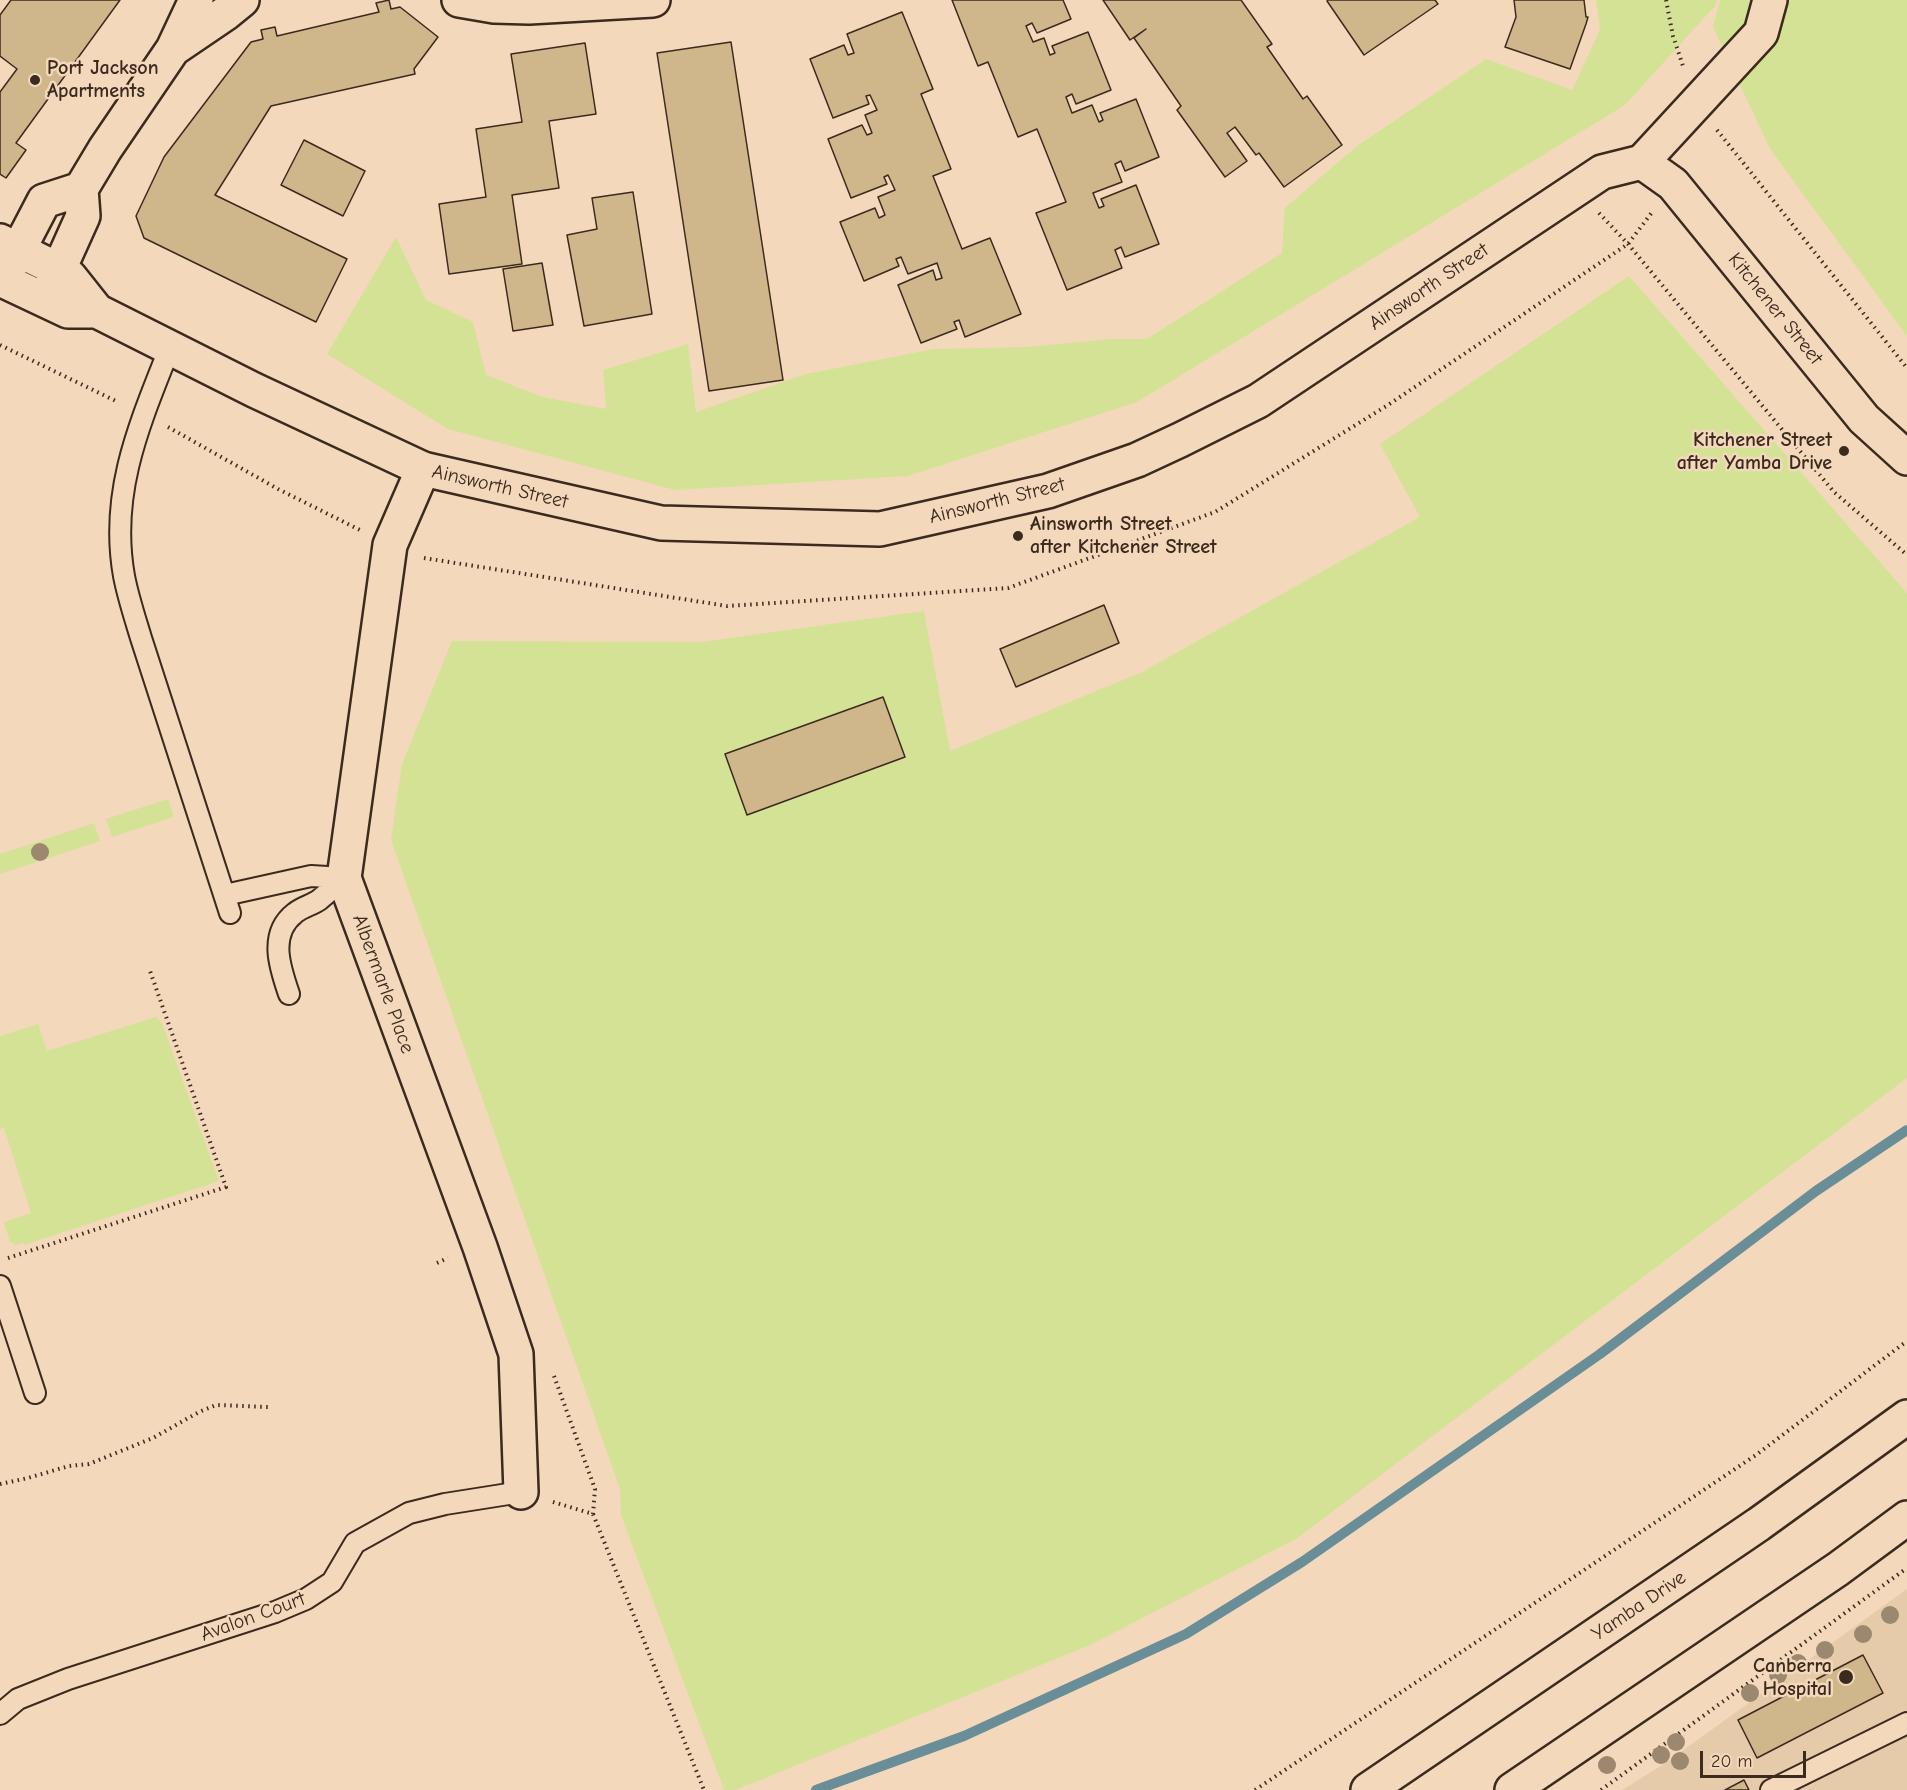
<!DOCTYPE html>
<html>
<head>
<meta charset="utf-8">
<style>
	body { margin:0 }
	#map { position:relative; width:1907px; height:1790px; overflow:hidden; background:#f4d8bb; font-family:"Comic Neue",sans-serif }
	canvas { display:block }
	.scale { position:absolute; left:1700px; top:1751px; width:106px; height:27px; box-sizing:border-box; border:3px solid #3b2a1e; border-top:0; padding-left:8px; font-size:18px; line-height:21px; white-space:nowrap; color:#3b2a1e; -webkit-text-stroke:4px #f4d8bb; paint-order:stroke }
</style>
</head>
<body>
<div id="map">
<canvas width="1907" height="1790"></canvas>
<div class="scale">20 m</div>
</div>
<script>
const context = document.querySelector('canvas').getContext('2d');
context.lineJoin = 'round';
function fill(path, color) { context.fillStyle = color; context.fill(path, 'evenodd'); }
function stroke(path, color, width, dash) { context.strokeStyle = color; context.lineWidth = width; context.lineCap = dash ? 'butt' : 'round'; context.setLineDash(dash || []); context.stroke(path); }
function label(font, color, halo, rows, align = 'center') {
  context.font = font + ' "Comic Neue",sans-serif'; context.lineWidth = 5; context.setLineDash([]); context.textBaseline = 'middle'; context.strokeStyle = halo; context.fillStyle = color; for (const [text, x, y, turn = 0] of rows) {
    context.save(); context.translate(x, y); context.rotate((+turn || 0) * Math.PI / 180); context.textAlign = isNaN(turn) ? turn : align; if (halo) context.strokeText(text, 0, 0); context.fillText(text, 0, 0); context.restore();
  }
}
fill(new Path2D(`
	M1907 1589V1790H1622L1664 1764Z`), '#e6cbaa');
fill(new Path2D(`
	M1596 0H1717L1715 6 1625 105 1137 402 908 476 675 490 448 429 327 354 396 237 426 300 473 322 486 375 543 397 606 409 603 370 688 344 696 412 806 374 934 349 1028 347 1112 339H1147L1282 253 1285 208 1357 146 1486 59 1572 90 1600 30Z
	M1720 0H1907V336L1770 149 1713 27Z
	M1629 276 1907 593V1078L1296 1539 1090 1645 736 1790H724L621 1515 620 1489 391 840 402 764 452 641 701 642 924 611 950 751 1140 673 1420 517 1380 444Z
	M168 799 174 817 112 837 106 819Z
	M94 823 100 841 0 874V854Z
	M156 1017 162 1023 219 1181 24 1245 23 1243 16 1245 10 1242 4 1222 31 1213 4 1128 0 1129V1036L38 1024 47 1051Z`), '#d4e296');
stroke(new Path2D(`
	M816 1790 964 1736 1186 1634 1302 1562 1600 1354 1816 1191 1907 1130`), '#698e98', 10);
const building = new Path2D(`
	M11 0H120L16 143 26 150 6 178 0 174V92L17 69 0 56V15Z
	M389 0 391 9 400 7 438 37 414 69 415 74 271 106 215 195 347 259 316 322 144 238 136 216 164 157 251 42 263 39 261 30 275 27 277 36 379 12 376 3Z
	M952 0H1063L1071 19 1037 33 1032 23 1026 26 1033 42 1044 38 1050 55 1055 53 1052 46 1088 32 1111 90 1076 104 1072 94 1066 97 1072 113 1092 105 1099 122 1103 120 1100 113 1136 99 1159 157 1125 171 1121 161 1115 164 1122 182 1093 193 1099 208 1104 206 1101 199 1136 185 1159 244 1125 257 1121 247 1115 250 1122 268 1067 290 1036 213 1066 202 1037 129 1018 137 988 62 978 66Z
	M1103 0H1241L1272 44 1267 47 1303 99 1307 96 1342 145 1284 187 1259 153 1256 155 1235 127 1227 133 1247 161 1225 177 1177 110 1181 106 1134 38 1146 29 1130 40Z
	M1328 0H1435L1438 4 1364 55 1327 1Z
	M1514 0H1584L1586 17H1588L1586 24 1570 69 1505 47 1516 17Z
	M902 12 933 89 921 94 951 169 933 176 962 249 990 238 1021 314 965 337 959 320 954 322 957 329 921 343 898 285 933 270 936 280 942 278 937 263 908 274 901 257 896 259 899 266 864 281 840 222 875 208 879 218 885 215 878 197 895 190 888 175 884 177 887 184 851 198 828 139 862 125 867 135 872 133 865 115 877 110 870 95 866 96 869 104 833 118 810 59 844 45 848 55 854 53 847 34Z
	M731 42 783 380 709 391 657 53Z
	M585 43 596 114 549 121 559 188 512 195 522 264 449 274 439 204 486 197 476 129 522 122 511 54Z
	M304 140 365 171 343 216 281 185Z
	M633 192 652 314 584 326 567 235 597 229 592 198Z
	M542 263 553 325 513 331 503 269Z
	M1104 605 1119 643 1016 687 1000 649Z
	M883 697 905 757 747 815 725 754Z
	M1863 1655 1883 1693 1757 1758 1738 1720Z
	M1744 1780 1749 1790H1725Z`);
fill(building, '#d0b68b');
stroke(building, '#3b2a1e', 1.5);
const service = new Path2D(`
	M170 347C140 423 109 492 124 576 128 597 135 618 141 638L230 913
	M225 895 311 876 344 878
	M289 994C280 968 268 934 295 913 302 907 312 905 319 900 328 893 336 885 344 878
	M0 1286 35 1393
	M0 1714 18 1699 68 1679 275 1612 306 1599 332 1582 355 1543 409 1513 445 1504 521 1492
	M1771 1790 1907 1723`);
const minor = new Path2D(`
	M459 0 494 6 529 7 653 0
	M173 49 226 13 242 0
	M1642 162 1761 33 1770 0
	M5 276 44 201 81 189
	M47 296 83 216 81 189 105 149 173 49 196 0
	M423 469 390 545 344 878 480 1247 516 1354 521 1492`);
const tertiary = new Path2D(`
	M0 241 59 270 70 277 97 311 254 390 423 469 661 523 880 529 1048 491 1137 460 1180 440 1258 401 1602 172 1642 162 1673 184 1864 419 1907 458
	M0 279 68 311H97`);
const primary = new Path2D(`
	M1368 1790 1759 1524 1907 1417
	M1512 1790 1838 1569 1907 1518`);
stroke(service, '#3b2a1e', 24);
stroke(minor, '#3b2a1e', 38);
stroke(tertiary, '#3b2a1e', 38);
stroke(primary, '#3b2a1e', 38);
stroke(new Path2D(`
	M1666 0 1673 36 1683 66
	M1717 130 1907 368
	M1599 213 1628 244 1834 492 1907 555
	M0 345 118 402
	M168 427 278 489 360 530
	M424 558 727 606 1008 588 1215 512 1388 405 1628 244 1653 211
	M8 1258 226 1187 150 971
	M437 1263 448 1258
	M554 1376 595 1489 593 1514
	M0 1484 28 1478 69 1466 89 1464 153 1438 199 1412 216 1405 269 1407
	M553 1502 593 1514 704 1790
	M1255 1790 1756 1455 1907 1341
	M1601 1790 1907 1568`), '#3b2a1e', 4, [1.5, 4.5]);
stroke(service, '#f4d8bb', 20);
stroke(minor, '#f4d8bb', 33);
stroke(tertiary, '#f4d8bb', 33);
stroke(primary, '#f4d8bb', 33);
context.fillStyle = '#9b886f';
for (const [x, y] of [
	[40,852],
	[1890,1615],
	[1863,1634],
	[1825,1650],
	[1798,1663],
	[1778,1675],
	[1750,1693],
	[1676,1742],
	[1661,1755],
	[1680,1761],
	[1607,1765]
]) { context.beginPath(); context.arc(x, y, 9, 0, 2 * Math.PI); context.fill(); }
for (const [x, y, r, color] of [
	[35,80,6,"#3b2a1e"],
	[1844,451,6,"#3b2a1e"],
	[1018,536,6,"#3b2a1e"],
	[1846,1677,8,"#3b2a1e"]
]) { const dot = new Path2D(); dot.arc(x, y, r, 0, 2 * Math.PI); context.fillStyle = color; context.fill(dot); stroke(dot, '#f4d8bb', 2); }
label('bold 20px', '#3b2a1e', '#f4d8bb', [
	["Port Jackson",47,68],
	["Apartments",47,91],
	["Kitchener Street",1832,440,"right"],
	["after Yamba Drive",1832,463,"right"],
	["Ainsworth Street",1030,524],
	["after Kitchener Street",1030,547],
	["Canberra",1832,1666,"right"],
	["Hospital",1832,1689,"right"]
], 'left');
label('20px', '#3b2a1e', '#f4d8bb', [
	["Ainsworth Street",1429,287,-34],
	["Kitchener Street",1775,309,51],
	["Ainsworth Street",500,487,13],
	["Ainsworth Street",997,501,-14],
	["Albermarle Place",383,984,70],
	["Yamba Drive",1639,1606,-34],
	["Avalon Court",253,1617,-20]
]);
</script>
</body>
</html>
